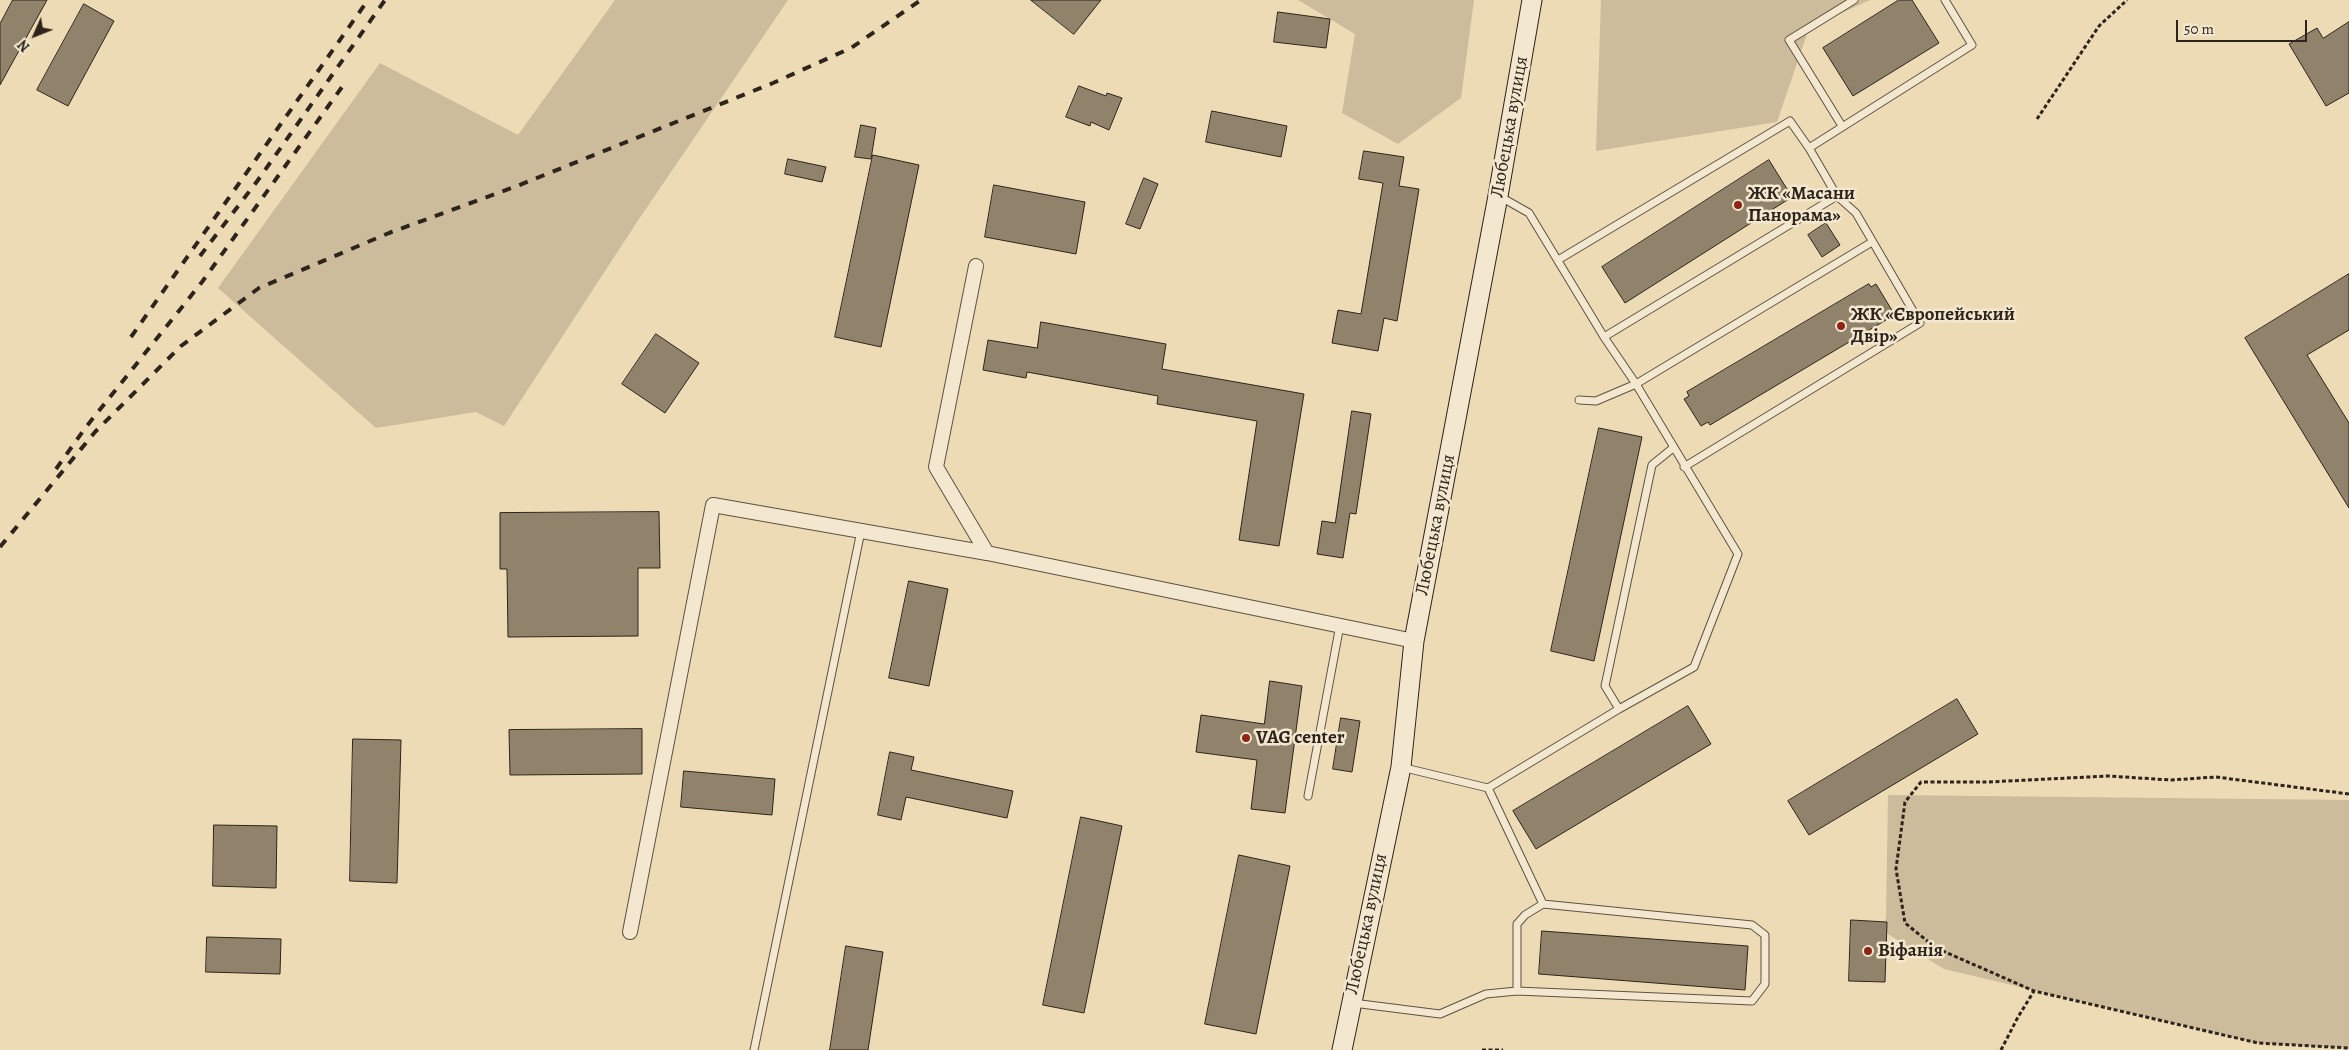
<!DOCTYPE html>
<html>
<head>
<meta charset="utf-8">
<style>
	body { margin:0 }
	#map { position:relative; width:2349px; height:1050px; overflow:hidden; background:#ecdbb5; font-family:Alegreya,serif }
	canvas { display:block }
	.north { position:absolute; left:10px; top:10px; width:50px; height:50px; -webkit-text-stroke:4px #f3e8cf; paint-order:stroke; rotate:226deg; font-size:14px; font-weight:700; line-height:20px; text-align:center; color:#2e241b }
	.north::after { content:''; display:block; margin:auto; width:18px; height:22px; background:#2e241b; clip-path:polygon(50% 0,100% 100%,50% 72%,0 100%) }
	.scale { position:absolute; left:2176px; top:20px; width:131px; height:22px; box-sizing:border-box; border:2px solid #2e241b; border-top:0; padding-left:6px; font-size:15px; line-height:18px; white-space:nowrap; color:#2e241b; -webkit-text-stroke:4px #f3e8cf; paint-order:stroke }
</style>
</head>
<body>
<div id="map">
<canvas width="2349" height="1050"></canvas>
<div class="north">N</div>
<div class="scale">50 m</div>
</div>
<script>
const context = document.querySelector('canvas').getContext('2d');
context.lineJoin = 'round';
function fill(path, color) { context.fillStyle = color; context.fill(path, 'evenodd'); }
function stroke(path, color, width, dash) { context.strokeStyle = color; context.lineWidth = width; context.lineCap = dash ? 'butt' : 'round'; context.setLineDash(dash || []); context.stroke(path); }
function label(font, color, halo, rows, align = 'center') {
  context.font = font + ' Alegreya,serif'; context.lineWidth = 5; context.setLineDash([]); context.textBaseline = 'middle'; context.strokeStyle = halo; context.fillStyle = color; for (const [text, x, y, turn = 0] of rows) {
    context.save(); context.translate(x, y); context.rotate((+turn || 0) * Math.PI / 180); context.textAlign = isNaN(turn) ? turn : align; if (halo) context.strokeText(text, 0, 0); context.fillText(text, 0, 0); context.restore();
  }
}
fill(new Path2D(`
	M615 0H788L637 222 504 426 476 412 376 428 218 288 380 63 518 135Z
	M1298 0H1474L1461 98 1398 144 1342 113 1355 34Z
	M1601 0H1870L1809 28 1777 122 1596 151Z
	M1888 795 2349 800V1048L2258 1043 1944 969 1883 931 1886 919Z`), '#ccbc9b');
const building = new Path2D(`
	M13 0H47L0 85V24Z
	M1031 0H1101L1074 34Z
	M1899 0H1912L1939 43 1853 96 1823 48Z
	M84 4 114 21 68 106 37 90Z
	M1278 12 1330 19 1326 48 1274 42Z
	M2349 22V93L2326 106 2289 44 2317 28 2323 38Z
	M1079 86 1106 96 1107 93 1122 98 1109 130 1091 122 1090 126 1066 117Z
	M1212 111 1287 126 1281 157 1206 142Z
	M861 125 876 128 871 159 855 157Z
	M1364 151 1404 157 1399 186 1419 189 1397 321 1384 318 1378 351 1332 343 1338 310 1361 314 1383 183 1359 179Z
	M873 155 919 165 881 347 835 337Z
	M788 159 826 167 822 182 785 174Z
	M1769 160 1792 197 1625 303 1602 267Z
	M1144 178 1158 184 1140 229 1126 224Z
	M994 185 1085 202 1076 254 985 237Z
	M1826 223 1840 245 1822 257 1808 235Z
	M2349 274V330L2307 355 2349 423V508L2245 338Z
	M1869 284 1871 287 1876 284 1893 312 1885 318 1886 320 1710 425 1708 422 1701 426 1684 399 1689 396 1687 392Z
	M1041 322 1166 344 1162 369 1304 394 1279 546 1239 540 1257 421 1157 404 1158 396 1027 372 1026 378 983 370 988 340 1037 348Z
	M656 334 699 363 665 413 622 384Z
	M1352 411 1371 414 1356 514 1350 513 1343 558 1317 554 1322 521 1335 523Z
	M1599 428 1642 437 1594 661 1551 651Z
	M659 512 660 568H638V636L508 637 507 569H500V513Z
	M909 581 948 589 929 686 889 678Z
	M1270 681 1302 686 1285 813 1251 809 1257 760 1196 752 1201 715 1264 724Z
	M1957 699 1978 734 1809 835 1788 801Z
	M1688 706 1711 744 1536 849 1513 811Z
	M1341 718 1360 721 1352 772 1333 769Z
	M642 729V774L510 775 509 730Z
	M353 739 401 740 397 883 350 881Z
	M890 752 914 757 911 770 1013 791 1007 818 906 797 901 820 878 815Z
	M684 771 775 779 772 815 681 807Z
	M1081 817 1122 826 1084 1013 1043 1005Z
	M214 825 277 826 276 888 213 886Z
	M1239 855 1290 866 1256 1034 1205 1024Z
	M1851 920 1887 922 1885 982 1849 981Z
	M1542 931 1748 946 1745 990 1539 974Z
	M207 937 281 939 280 974 206 972Z
	M846 946 883 952 868 1050H830Z`);
fill(building, '#91836b');
stroke(building, '#2e241b', 1);
const lane = new Path2D(`
	M1842 126 1789 40 1854 0
	M1499 196 1529 213 1604 337 1837 196 1809 148 1972 45 1945 0
	M1558 260 1790 121 1809 148
	M1579 400 1596 401 1636 384 1872 242
	M1684 467 1920 323 1856 213 1837 196
	M1619 709 1605 686 1652 465 1673 448
	M1401 767 1488 788 1619 709 1694 667 1738 554 1636 384 1604 337
	M1488 788 1543 904
	M1308 796 1340 625
	M1353 1003 1440 1014 1486 994 1517 991 1752 1001 1765 984V935L1752 925 1543 904 1525 915 1517 924V991
	M754 1050 861 531`);
const street = new Path2D(`
	M976 266 936 467 987 553 1414 641
	M630 932 713 505 987 553`);
const secondary = new Path2D(`
	M1342 1050 1401 767 1414 641 1498 196 1532 0`);
stroke(lane, '#5e5242', 9);
stroke(street, '#5e5242', 16);
stroke(secondary, '#2e241b', 21);
stroke(new Path2D(`
	M2037 119 2099 26 2127 0
	M2349 794 2216 777 2171 780 2108 776 1988 782H1921L1905 802 1896 869 1905 923 1936 948 2034 991 2258 1043 2349 1048
	M1482 1050H1503
	M2001 1050 2018 1017 2034 991`), '#2e241b', 3, [4, 2.5]);
stroke(lane, '#f3e8cf', 7);
stroke(street, '#f3e8cf', 14);
stroke(secondary, '#f3e8cf', 19);
stroke(new Path2D(`
	M200 256 258 180 385 0
	M131 337 368 0
	M56 469 86 427 202 282 342 87
	M0 547 95 432 181 346 259 288 389 233 517 186 773 83 851 48 921 0`), '#2e241b', 4, [9, 9]);
for (const [x, y, r, color] of [
	[1738,205,5,"#8f2418"],
	[1841,326,5,"#8f2418"],
	[1246,738,5,"#8f2418"],
	[1868,951,5,"#8f2418"]
]) { const dot = new Path2D(); dot.arc(x, y, r, 0, 2 * Math.PI); context.fillStyle = color; context.fill(dot); stroke(dot, '#f3e8cf', 2); }
label('19px', '#2e241b', '#f3e8cf', [
	["Любецька вулиця",1510,127,-80],
	["Любецька вулиця",1436,525,-79],
	["Любецька вулиця",1367,924,-78]
]);
label('bold 19px', '#2e241b', '#f3e8cf', [
	["ЖК «Масани",1748,194],
	["Панорама»",1748,216],
	["ЖК «Європейський",1851,315],
	["Двір»",1851,337],
	["VAG center",1256,738],
	["Віфанія",1878,951]
], 'left');
</script>
</body>
</html>
